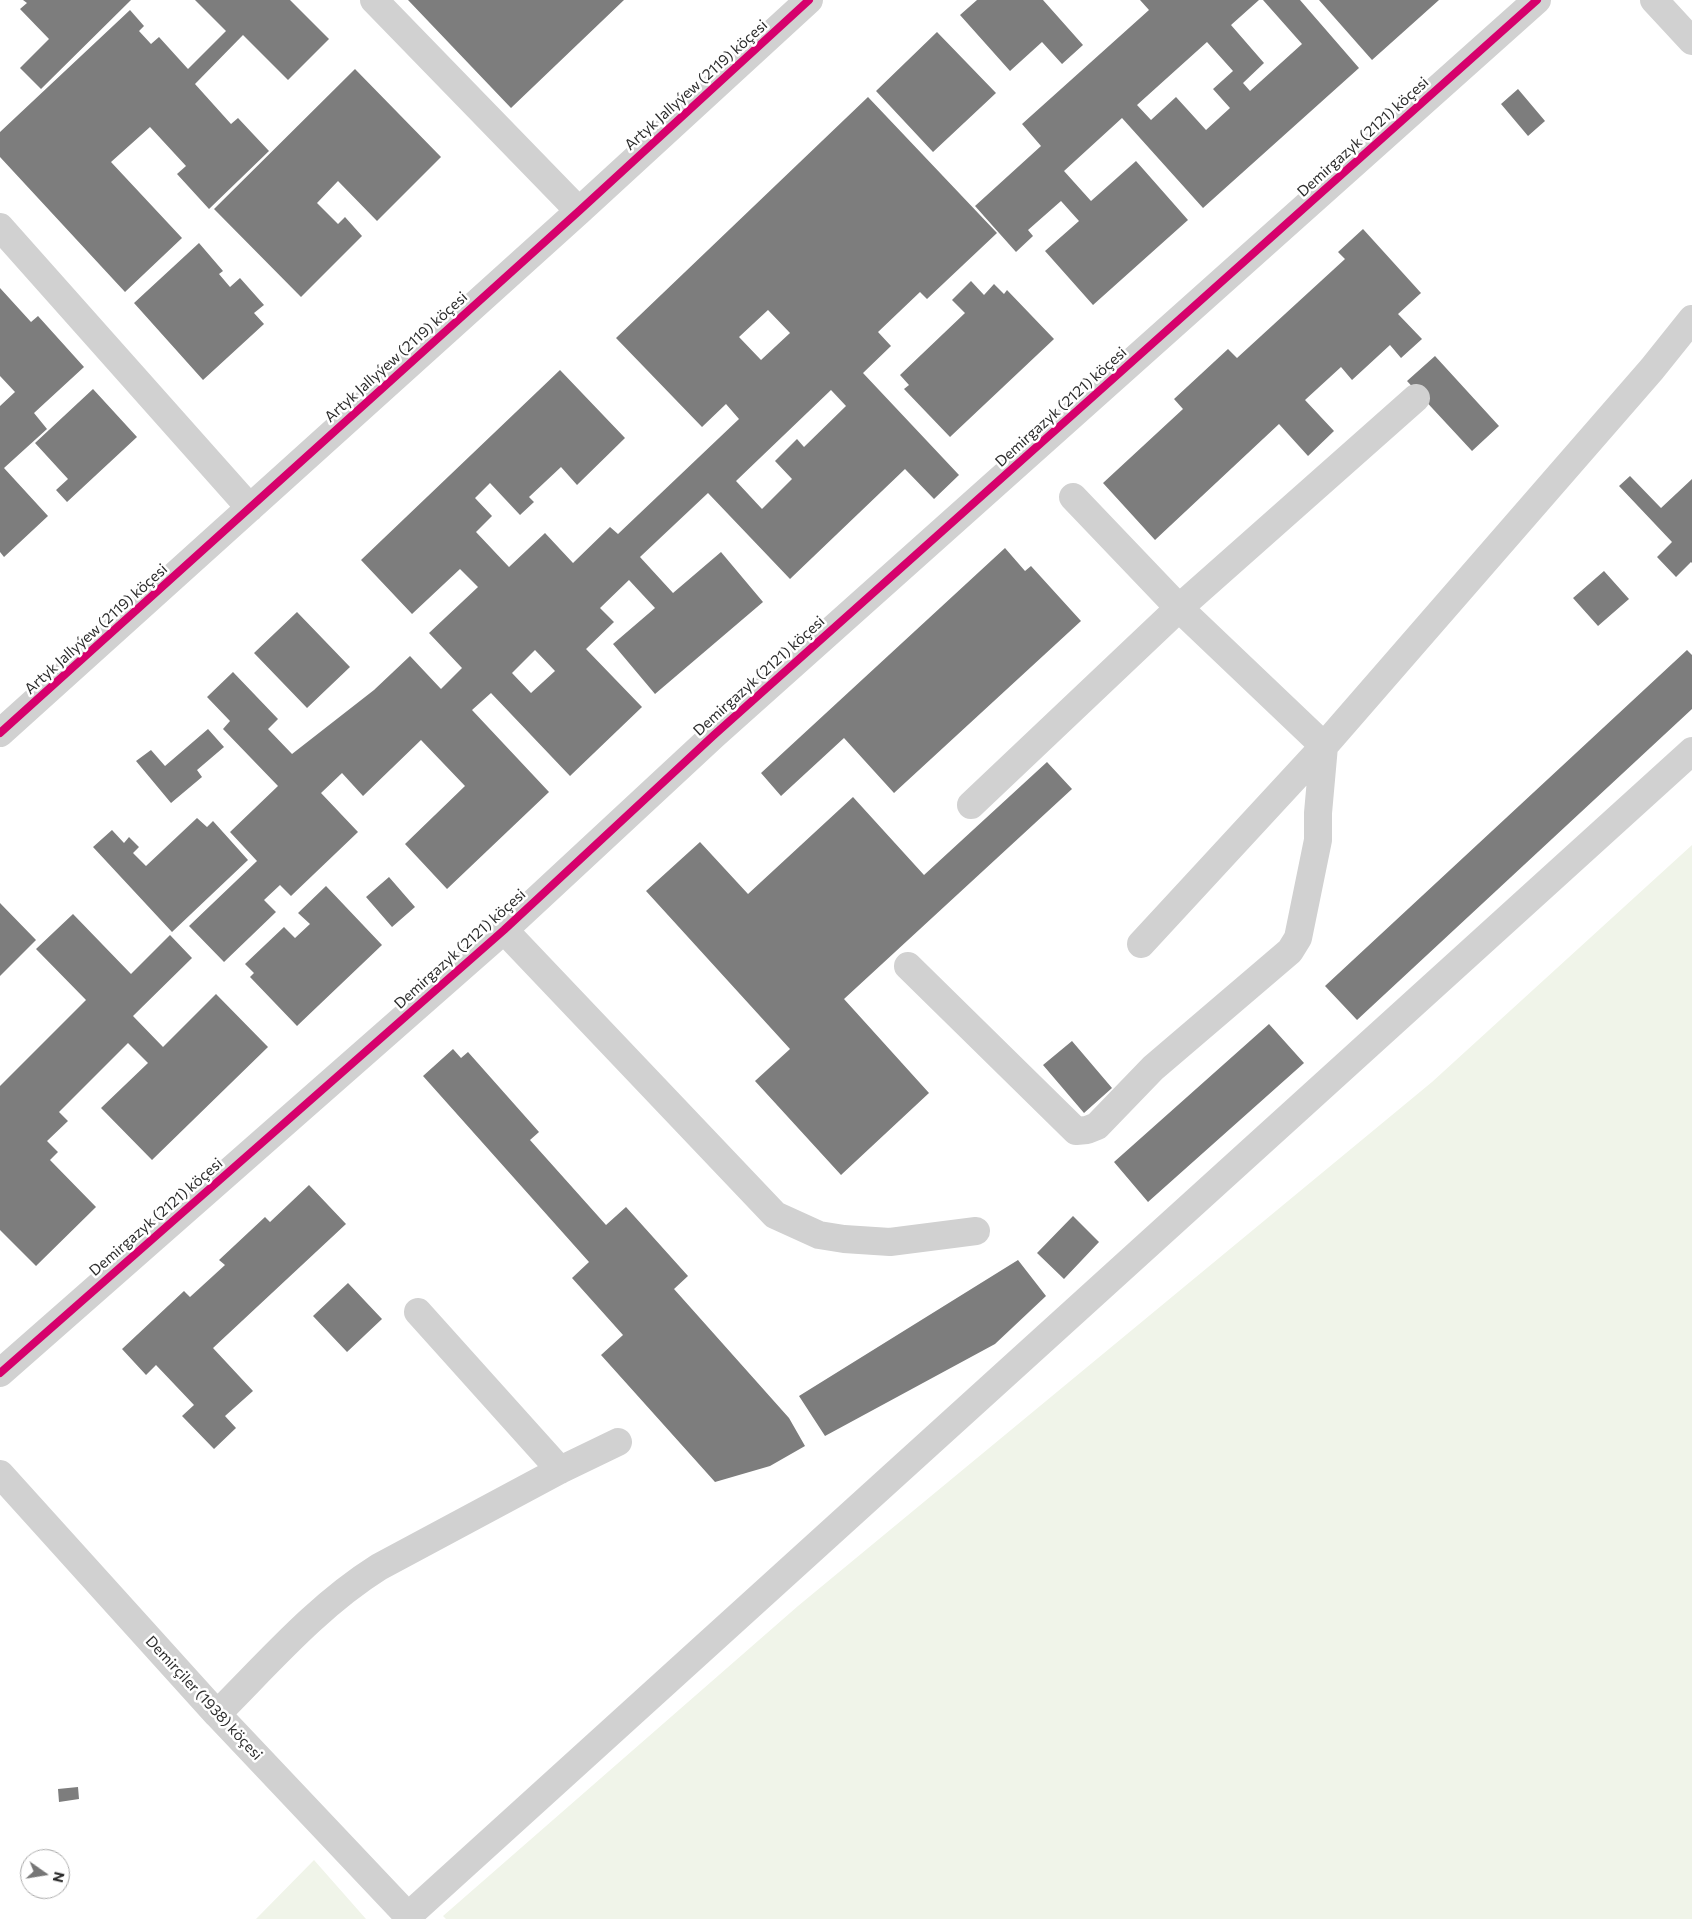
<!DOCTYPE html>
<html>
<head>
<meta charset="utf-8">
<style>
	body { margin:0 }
	#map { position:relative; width:1692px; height:1919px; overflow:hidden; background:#fff; font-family:Commissioner,sans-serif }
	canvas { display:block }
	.north { position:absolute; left:20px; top:1849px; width:50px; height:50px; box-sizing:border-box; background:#fff; border:1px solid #ababab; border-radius:50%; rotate:103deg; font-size:14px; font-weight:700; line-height:20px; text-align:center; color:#2c2c2c }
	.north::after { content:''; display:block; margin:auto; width:18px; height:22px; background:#767676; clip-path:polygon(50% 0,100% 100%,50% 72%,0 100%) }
</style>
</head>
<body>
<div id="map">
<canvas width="1692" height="1919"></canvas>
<div class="north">N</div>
</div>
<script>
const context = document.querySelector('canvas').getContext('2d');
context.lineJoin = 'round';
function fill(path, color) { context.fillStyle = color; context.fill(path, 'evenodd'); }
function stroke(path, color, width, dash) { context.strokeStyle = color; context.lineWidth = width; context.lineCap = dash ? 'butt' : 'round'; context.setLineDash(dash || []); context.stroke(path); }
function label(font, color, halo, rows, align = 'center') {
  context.font = font + ' Commissioner,sans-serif'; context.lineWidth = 5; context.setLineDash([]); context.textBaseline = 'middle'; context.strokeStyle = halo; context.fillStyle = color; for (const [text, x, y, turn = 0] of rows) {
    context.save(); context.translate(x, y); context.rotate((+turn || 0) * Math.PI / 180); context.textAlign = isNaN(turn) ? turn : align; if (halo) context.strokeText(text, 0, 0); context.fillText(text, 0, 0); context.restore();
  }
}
fill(new Path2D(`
	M1692 845V1919H446L443 1916 798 1606 1432 1082Z
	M314 1860 366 1919H256Z`), '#f0f4e9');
fill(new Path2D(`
	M23 0H131L41 89 20 68 49 39 20 9 27 3Z
	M195 0H290L329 39 288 80 243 35 195 84 231 124 238 118 269 151 209 209 177 174 186 166 150 127 111 162 182 238 125 292 0 157V132L130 10 144 26 139 31 151 44 159 37 188 69 226 31Z
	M408 0H624L511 108Z
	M977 0H1043L1083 45 1062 64 1042 42 1010 71 960 15Z
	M1140 0H1259L1231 25 1264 63 1243 83 1250 91 1302 44 1263 0H1300L1359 68 1203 208 1122 118 1064 171 1091 201 1136 161 1188 220 1093 305 1045 251 1079 221 1061 201 1028 230 1033 236 1016 252 975 206 1041 146 1022 124 1149 10ZM1207 42 1233 71 1213 89 1230 108 1206 130 1176 97 1151 120 1137 105Z
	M1319 0H1439L1372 60Z
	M937 32 996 93 933 152 876 91Z
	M355 69 441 157 377 221 338 181 317 203 338 224 345 217 362 236 301 297 214 209Z
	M1518 89 1545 121 1528 136 1501 104Z
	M868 97 997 233 927 299 920 292 878 332 891 346 863 373 959 475 934 499 905 469 790 579 708 493 640 557 673 593 721 552 763 602 655 694 613 644 655 608 629 580 600 608 614 622 586 649 642 707 570 776 491 693 472 710 549 792 447 889 405 844 465 786 421 740 363 796 342 773 321 793 358 832 291 896 280 885 264 900 276 912 224 962 189 926 257 861 230 832 278 786 223 729 230 721 207 697 233 672 278 719 268 729 292 754 374 690 410 656 441 689 462 668 429 633 478 587 460 569 412 614 361 560 560 370 625 438 577 485 561 467 529 497 534 502 520 515 490 483 475 498 492 516 476 532 509 567 545 533 573 563 610 527 618 534 739 419 726 404 702 427 616 338ZM768 310 790 333 761 360 739 337ZM831 390 846 406 804 447 797 439 775 461 792 479 762 509 736 481ZM535 650 555 671 531 693 512 673Z
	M1363 229 1421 293 1398 314 1422 339 1401 358 1390 345 1352 380 1341 367 1305 400 1334 431 1308 456 1279 424 1155 540 1103 483 1183 409 1174 399 1228 349 1237 358 1345 259 1338 252Z
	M199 243 223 271 219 274 230 287 240 278 264 305 254 313 264 324 203 380 134 303Z
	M971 281 984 295 994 284 1004 294 1007 290 1054 339 950 437 904 389 909 385 900 375 965 313 952 300Z
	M0 288 31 322 38 316 84 367 34 413 47 429 4 468 48 516 4 557 0 552V406L15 392 0 376Z
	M1435 356 1499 426 1472 451 1407 381Z
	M93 389 137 437 67 502 56 490 68 479 35 443Z
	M1630 476 1661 508 1692 479V563L1691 562 1676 577 1657 557 1672 542 1619 486Z
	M1005 548 1025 571 1031 566 1081 621 894 793 844 738 781 796 761 773Z
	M1604 571 1629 599 1598 626 1573 598Z
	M297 612 350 667 307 708 254 653Z
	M1687 650 1692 655V709L1357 1020 1325 986Z
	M208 729 224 747 197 770 202 777 171 803 136 761 151 750 165 766Z
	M1047 762 1072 789 844 999 929 1093 841 1175 755 1081 790 1049 646 891 700 842 748 894 853 797 924 875Z
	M197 818 207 827 213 821 248 860 172 932 93 847 112 830 124 843 129 837 139 847 133 853 146 866Z
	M389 877 415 907 392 927 366 897Z
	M326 886 382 945 297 1026 250 977 254 973 245 964 284 927 295 938 310 924 298 913Z
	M0 903 36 940 0 976Z
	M73 914 131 974 170 935 192 958 133 1016 163 1047 216 994 268 1047 152 1160 101 1108 148 1063 128 1043 59 1112 68 1121 47 1141 58 1152 50 1160 96 1207 36 1266 0 1230V1086L86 1000 36 949Z
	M1269 1024 1304 1063 1148 1202 1114 1162Z
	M1072 1041 1112 1088 1084 1113 1043 1065Z
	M453 1049 461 1058 468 1052 539 1132 530 1140 606 1225 626 1207 688 1276 674 1289 789 1418 805 1446 770 1466 715 1482 601 1355 623 1335 572 1278 589 1262 423 1076Z
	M309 1185 346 1224 213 1348 253 1391 225 1416 236 1428 214 1449 182 1416 194 1405 156 1365 146 1375 122 1349 184 1291 190 1297 225 1265 219 1260 265 1217 270 1222Z
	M1073 1216 1099 1242 1064 1279 1037 1253Z
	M1018 1260 1046 1296 995 1344 825 1436 799 1396Z
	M348 1283 382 1319 347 1352 313 1316Z
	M78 1787 79 1799 59 1802 58 1789Z`), '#7d7d7d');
stroke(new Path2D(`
	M374 0 579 211
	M1654 0 1692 41
	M0 227 250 508
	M1073 497 1179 608 1324 746 1141 944
	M0 733 579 211 809 0
	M971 805 1179 608 1416 398
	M504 930 775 1215 819 1235 844 1239 890 1242 976 1231
	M908 966 1076 1131 1087 1130 1097 1126 1153 1068 1290 951 1298 938 1318 840V813L1324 746 1652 369 1692 319
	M418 1312 560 1470
	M0 1373 504 930 714 735 1537 0
	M0 1474 217 1714 411 1919
	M217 1714C269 1662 317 1606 379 1567L560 1470 618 1442
	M408 1916 1692 751`), '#d1d1d1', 28);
stroke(new Path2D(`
	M0 733 579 211 809 0
	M0 1373 504 930 714 735 1537 0`), '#d6006c', 8);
label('15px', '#2c2c2c', '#fff', [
	["Artyk Jallyýew (2119) köçesi",696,85,-42],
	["Demirgazyk (2121) köçesi",1363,137,-42],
	["Artyk Jallyýew (2119) köçesi",396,357,-42],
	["Demirgazyk (2121) köçesi",1061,407,-42],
	["Artyk Jallyýew (2119) köçesi",96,629,-42],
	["Demirgazyk (2121) köçesi",759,676,-42],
	["Demirgazyk (2121) köçesi",460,949,-42],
	["Demirgazyk (2121) köçesi",156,1217,-41],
	["Demirçiler (1938) köçesi",204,1698,47]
]);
</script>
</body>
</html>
